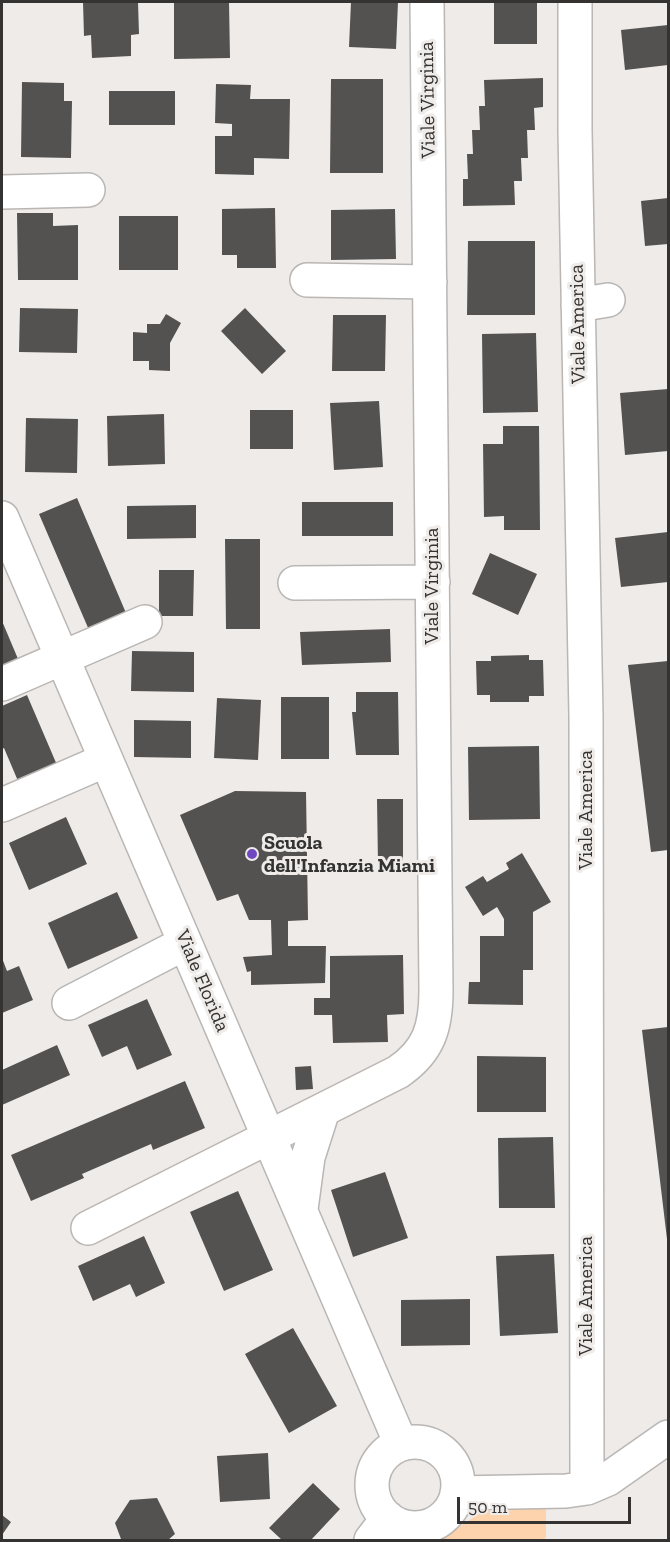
<!DOCTYPE html>
<html>
<head>
<meta charset="utf-8">
<style>
	body { margin:0 }
	#map { position:relative; width:670px; height:1542px; overflow:hidden; background:#eeebe9; font-family:"Zilla Slab",serif }
	canvas { display:block }
	.frame { position:absolute; inset:0; border:3px solid #343332; pointer-events:none }
	.scale { position:absolute; left:457px; top:1497px; width:174px; height:27px; box-sizing:border-box; border:3px solid #343332; border-top:0; padding-left:8px; font-size:18px; line-height:21px; white-space:nowrap; color:#343332; -webkit-text-stroke:4px #eeebe9; paint-order:stroke }
</style>
</head>
<body>
<div id="map">
<canvas width="670" height="1542"></canvas>
<div class="frame"></div>
<div class="scale">50 m</div>
</div>
<script>
const context = document.querySelector('canvas').getContext('2d');
context.lineJoin = 'round';
function fill(path, color) { context.fillStyle = color; context.fill(path, 'evenodd'); }
function stroke(path, color, width, dash) { context.strokeStyle = color; context.lineWidth = width; context.lineCap = dash ? 'butt' : 'round'; context.setLineDash(dash || []); context.stroke(path); }
function label(font, color, halo, rows, align = 'center') {
  context.font = font + ' "Zilla Slab",serif'; context.lineWidth = 6; context.setLineDash([]); context.textBaseline = 'middle'; context.strokeStyle = halo; context.fillStyle = color; for (const [text, x, y, turn = 0] of rows) {
    context.save(); context.translate(x, y); context.rotate((+turn || 0) * Math.PI / 180); context.textAlign = isNaN(turn) ? turn : align; if (halo) context.strokeText(text, 0, 0); context.fillText(text, 0, 0); context.restore();
  }
}
fill(new Path2D(`
	M546 1503V1538L541 1540H440L493 1504Z`), '#fdd3ad');
fill(new Path2D(`
	M83 2H138L139 34 131 35V56L92 58 91 35 84 36Z
	M174 2H229L230 58 174 59Z
	M351 2H398L396 49 349 47Z
	M494 2H537V44H494Z
	M668 25V65L625 70 621 30Z
	M543 78V107L534 108 535 130H527L528 158H521L522 181H514L515 205 463 206V179H468L467 154H473L472 130H480L479 106H485L484 80Z
	M331 79H383V173H330Z
	M22 82 64 83V101H72L71 158 21 157Z
	M216 84 251 85 250 99H290L289 159 254 158V175L215 174V136H232V124L215 123Z
	M109 91H175V125H109Z
	M668 198V244L645 246 641 201Z
	M275 208 276 268H237V255H222V209Z
	M395 209 396 259 331 260V210Z
	M17 213H53V226L78 225V280H18Z
	M119 216H178V270H119Z
	M468 241H535V315H467Z
	M20 308 78 309 77 353 19 352Z
	M245 308 286 351 262 374 221 331Z
	M166 314 181 323 170 343V371L149 370V361H133V332L147 333V324H160Z
	M333 315H386L385 371H332Z
	M536 333 538 412 483 413 482 334Z
	M668 389V451L625 455 620 393Z
	M379 401 383 467 334 470 330 403Z
	M250 410H293V449H250Z
	M164 414 165 464 108 466 107 416Z
	M26 418 78 419 77 473 25 472Z
	M503 426H539L540 530H504V516L484 517 483 444H503Z
	M77 498 126 613 89 630 39 514Z
	M302 502H393V536H302Z
	M196 505V538L127 539V506Z
	M668 532V582L621 587 615 538Z
	M225 539H260V629H226Z
	M490 553 537 574 518 615 472 594Z
	M159 570H194L193 616H159Z
	M2 621 21 666 2 675Z
	M390 629 391 662 302 665 300 632Z
	M132 651 194 652V692L131 691Z
	M529 655V660H543L544 696H529V702H490V695H477L476 661H491V656Z
	M668 661V850L651 852 628 665Z
	M356 692H398L399 755H356L352 712H356Z
	M27 695 57 765 18 781 4 748 2 749V706Z
	M281 697H329V759H281Z
	M217 698 261 700 258 760 214 758Z
	M134 720 191 721V758L134 757Z
	M539 746 540 819 469 820 468 747Z
	M235 791 306 792 308 920 288 921V946H326L325 983 251 985V971L247 972 243 957 272 955 271 920H249L238 894 217 901 180 815Z
	M377 799H403V865L378 864Z
	M66 817 87 864 29 890 9 843Z
	M522 853 551 902 533 912V970H523V1005L468 1004 469 982H480V936H504V919L497 907 483 916 465 887 483 876 487 882 509 869 506 863Z
	M117 892 138 938 68 969 48 923Z
	M403 955 404 1014 387 1015 388 1042 333 1043 332 1015H314V998H330V956Z
	M2 958 7 971 19 966 33 1000 2 1013Z
	M147 999 172 1055 137 1070 127 1046 102 1057 88 1025Z
	M668 1027V1239H667L642 1030Z
	M57 1045 70 1075 2 1105V1070Z
	M477 1056 546 1057V1112H477Z
	M311 1066 313 1089 296 1090 295 1067Z
	M185 1081 205 1128 153 1150 151 1144 82 1174 84 1178 31 1201 11 1155Z
	M553 1137 555 1208H499L498 1138Z
	M385 1172 408 1238 353 1257 331 1190Z
	M238 1191 273 1270 224 1291 190 1212Z
	M144 1236 165 1283 136 1297 130 1284 93 1301 78 1266Z
	M554 1254 558 1333 500 1336 496 1256Z
	M470 1299V1345L401 1346V1300Z
	M293 1328 337 1406 289 1433 245 1354Z
	M268 1453 270 1499 220 1502 217 1456Z
	M313 1483 340 1509 311 1540H282L269 1528Z
	M157 1498 175 1534 168 1540 121 1539 115 1523 130 1500Z
	M2 1515 11 1522 2 1535Z`), '#545250');
const minor = new Path2D(`
	M2 192 88 190
	M307 280 430 282
	M578 305 608 300
	M2 518 401 1444
	M295 583 433 582
	M2 684 145 622
	M2 805 106 760
	M69 1003 185 943
	M301 1209 308 1157 323 1110
	M88 1228 398 1072C429 1051 436 1027 436 991L427 2
	M372 1485a43 43 0 1 1 86 0a43 43 0 1 1-86 0Z
	M587 1488 608 1479 668 1437
	M457 1493 566 1491 587 1488 586 716 575 131V2
	M371 1540 388 1518`);
stroke(minor, '#b9b6b4', 36);
stroke(minor, '#fff', 33);
for (const [x, y, r, color] of [
	[252,854,6,"#6e48c1"]
]) { const dot = new Path2D(); dot.arc(x, y, r, 0, 2 * Math.PI); context.fillStyle = color; context.fill(dot); stroke(dot, '#eeebe9', 2); }
label('20px', '#343332', '#eeebe9', [
	["Viale Virginia",428,100,-91],
	["Viale America",578,324,-91],
	["Viale Virginia",432,586,-90],
	["Viale America",586,810,-90],
	["Viale Florida",202,981,67],
	["Viale America",586,1296,-90]
]);
label('bold 20px', '#343332', '#eeebe9', [
	["Scuola",264,843],
	["dell'Infanzia Miami",264,866]
], 'left');
</script>
</body>
</html>
